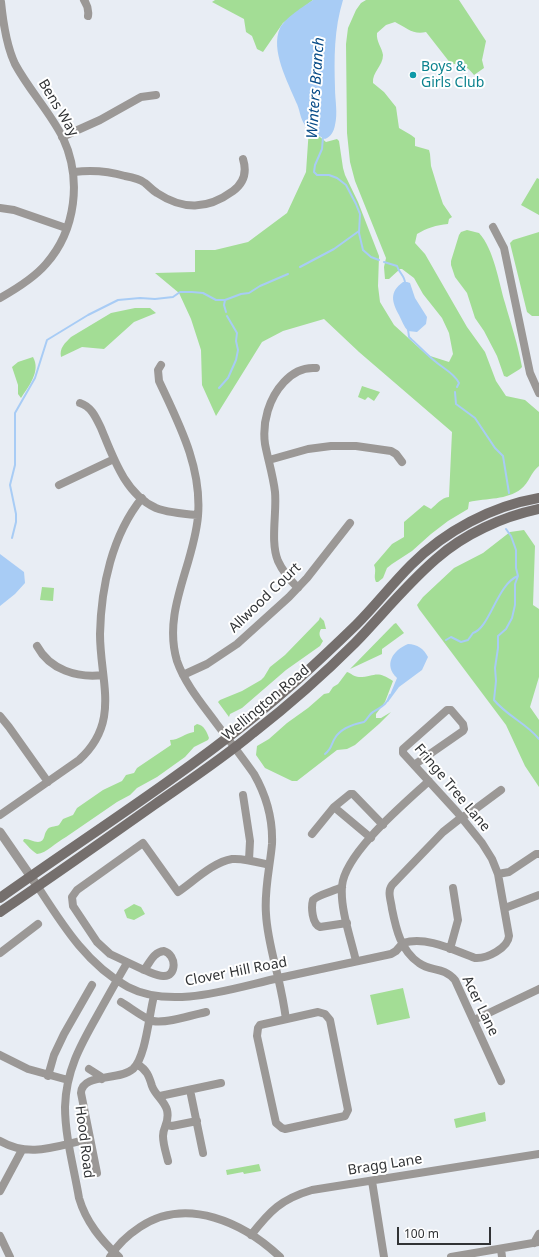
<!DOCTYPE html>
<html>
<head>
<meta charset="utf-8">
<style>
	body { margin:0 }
	#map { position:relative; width:539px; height:1257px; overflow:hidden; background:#e8edf4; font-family:"Noto Sans",sans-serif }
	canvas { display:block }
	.scale { position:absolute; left:397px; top:1227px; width:94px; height:18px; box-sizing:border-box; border:2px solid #313335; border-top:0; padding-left:5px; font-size:12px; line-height:14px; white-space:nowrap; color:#313335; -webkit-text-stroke:3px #fff; paint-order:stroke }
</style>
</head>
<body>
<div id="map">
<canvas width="539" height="1257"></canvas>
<div class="scale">100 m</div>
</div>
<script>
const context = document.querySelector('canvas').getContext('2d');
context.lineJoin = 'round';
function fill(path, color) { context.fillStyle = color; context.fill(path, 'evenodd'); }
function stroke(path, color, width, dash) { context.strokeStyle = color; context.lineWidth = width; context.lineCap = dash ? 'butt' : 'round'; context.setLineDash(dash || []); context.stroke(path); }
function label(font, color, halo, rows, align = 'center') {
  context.font = font + ' "Noto Sans",sans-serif'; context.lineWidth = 4; context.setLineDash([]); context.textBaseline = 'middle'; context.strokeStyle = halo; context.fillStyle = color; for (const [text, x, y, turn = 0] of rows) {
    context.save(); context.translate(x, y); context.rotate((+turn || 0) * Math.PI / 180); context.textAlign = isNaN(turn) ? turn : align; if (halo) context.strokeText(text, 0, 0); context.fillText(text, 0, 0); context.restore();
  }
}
fill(new Path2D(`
	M215 0H313L283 23 263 52 257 49 252 36 246 32 244 19 212 2Z
	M366 0H459L486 41 482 60 484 68 474 75C467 66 462 64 451 64L426 32C413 35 407 28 395 22L386 25 377 33C376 42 382 47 383 55 383 66 372 72 373 83L384 92 396 107 399 128 411 135 415 138V146L429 150 430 154 431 166 439 192 443 204 452 217 449 219 448 224C436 225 427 228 417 234L415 243 425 254 467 327 485 352 496 381 506 396 525 400 539 412V466C531 472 529 483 521 489 507 500 487 498 469 502L468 509 448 521 431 534 412 551 392 564 387 568 383 578 378 582H376C373 576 377 571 374 565L392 544 404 537V522L424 505 431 509C437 504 441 498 449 497L452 432 359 352 324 319 283 331 262 342 216 416 202 385 201 350 191 319 179 293 155 273 195 272V250H215L248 242 287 213 306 172 309 128 326 142 337 139 339 141 343 168 345 175 358 202 379 256 378 286 380 302 394 325 427 355 449 362 453 354 449 333 442 318 423 294 414 278 402 269H400L389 279H385L384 267 386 258 355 181 350 162 347 133 346 44 348 28 356 10 361 3Z
	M537 178 539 179V215L521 205Z
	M467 230 479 233C494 249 499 283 505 303 511 324 518 345 522 367L520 369 507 377 504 376 497 356 484 331 475 318 467 293 455 277 451 265V261L459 235 461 232Z
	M539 232V316H532L527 312 510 243 513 240Z
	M135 308H150L156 313 134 322 104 349 82 347 61 357C59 348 65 343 71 337L111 313Z
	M33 357C41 371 29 386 21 398L18 394V385L12 367 18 362Z
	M362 386 380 392 374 401 368 397 365 400 358 397Z
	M524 530 535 546 533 605 539 609V677L530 707 539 720V787L525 766 506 725 419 609 417 605 423 597 454 568 483 553 510 532Z
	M42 587 54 588 53 601 40 600Z
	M320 617 324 621 326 629H321C318 634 320 637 323 641L320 646 286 670 242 708 230 714 229 717 218 702 220 700 242 691 261 680 264 677 270 667 285 655 319 620Z
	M396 623 404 633 382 649V654L350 669 394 624Z
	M347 672C351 673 354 677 359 677 375 677 376 669 393 681L385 702 376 714V718H381L391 712 379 724 355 745 347 749 337 750 297 781H292L265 768 256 755 257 746 269 739 287 723 308 708 324 694 329 693 333 687 338 684Z
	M197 724C204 725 207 732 209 738L208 740 194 747 185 757 157 777 137 788 130 795 117 802 66 837C56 842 47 853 37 854 31 850 28 846 23 841L24 839H25C30 839 33 842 38 842 46 841 43 835 47 830 49 826 55 827 59 825L63 819 73 815 77 808 103 790 122 781 126 775 134 773 137 768 171 745 170 740C179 740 185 733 194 732V726Z
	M134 904 141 907 145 914 134 920 127 918 124 910Z
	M403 988 410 1018 377 1025 370 995Z
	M485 1112 486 1121 456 1128 454 1119Z
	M259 1164 261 1171 244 1174 243 1172 227 1175 226 1170Z`), '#a3dd95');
fill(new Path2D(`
	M313 0H343C334 29 334 58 335 88 335 100 338 113 335 125 334 131 331 137 325 139 320 137 309 129 305 125 300 119 300 109 296 102 288 82 270 50 280 28 285 18 304 6 313 0Z
	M403 282H407L410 283 415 298 427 317 426 324 417 332 408 331C404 327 402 321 399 315 392 302 389 292 403 282Z
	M0 554 24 572 25 583 15 594 0 606Z
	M408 644C417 644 424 649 428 657L422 670 399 687 388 702H387L397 678C383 665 393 650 408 644Z`), '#a8ccf5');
stroke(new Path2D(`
	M323 137 322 149 315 165 314 172 317 175H329L337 178 346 185 356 204 360 214 359 233 363 250 371 257 379 260
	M384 262 397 266C399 273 405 276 405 283
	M300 267 334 249 359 231
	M225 300 224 305 226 312
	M408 329 409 337 412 340C420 347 427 355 436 362 444 369 454 373 459 383L457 387
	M219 388 228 378 236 360 238 350 236 341 237 333 227 316
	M455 392 456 404 475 418 495 448 503 456 509 493
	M506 529 511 536 516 550V568L518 576 515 584V605L512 618 506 629 498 636V648L495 668 496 681 494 700C507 716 526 723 539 739
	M12 538 16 522V514L10 485 15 465V413L35 378 47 340 88 315 118 300 140 298 155 299 173 297 180 292H192L203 293 216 300H225L241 294 249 293 260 286 288 274
	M446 640 451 637 461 642 468 640 473 633C490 628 497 584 518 576
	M325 754C332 749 331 744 335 738 341 728 354 724 364 722 368 719 369 714 373 712 382 706 386 706 390 695`), '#a8ccf5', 2);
stroke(new Path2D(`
	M84 0C88 6 89 10 88 16
	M62 137 100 120 141 97 156 95
	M74 172C91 170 108 171 125 176 131 177 140 179 145 183 149 186 152 190 157 193 183 210 207 210 233 191 244 183 247 172 243 159
	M0 208 14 210 66 228
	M493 227 504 248 530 373 539 393
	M0 298C16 289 34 278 46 264 76 230 82 179 63 138 50 112 29 90 15 64 6 45 3 22 1 2
	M161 365 158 370 159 381C179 424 202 467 198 516 194 565 162 611 177 661 185 684 202 704 216 723 229 740 242 757 254 774 266 795 273 819 272 844 270 867 264 890 266 914 267 935 273 956 278 977 281 990 284 1005 286 1019
	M80 403C92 407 96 418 101 428 113 457 125 494 156 508 169 513 184 514 198 515
	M269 460 308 449 331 446H356L391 451 396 454 402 462
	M59 485 114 459
	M298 588C290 580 283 572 278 561 270 542 277 513 275 492 273 475 268 460 265 444 262 422 269 398 284 382 293 372 303 367 316 368
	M37 646C50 670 77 678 103 675
	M183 675 207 664 237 644 289 597 307 578 350 523
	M0 716 9 727 48 782
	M501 790 470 813 462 817 443 832 392 885C387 892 391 900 392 909 396 929 401 951 419 963 431 972 443 966 455 980L501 1081
	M243 795 250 841 249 860
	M334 807 371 838
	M0 815 79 760C121 722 100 682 100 634 101 587 112 535 142 498
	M312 834 334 807 350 794H353L383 825
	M498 874 509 872 536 854H539
	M38 887C62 924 87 965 128 987 172 1010 233 988 279 978 316 970 354 962 391 954L396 951 403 943
	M342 887C334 891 317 895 313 900 311 907 312 924 320 927L347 923
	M505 908 539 895
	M403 943C427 936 453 950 475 958 487 959 508 948 509 936L498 874 492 859 482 843 457 812 403 753V749L447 710H451L463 724 464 729 463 731 414 765
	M450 949 458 920 453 888
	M164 951C177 955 177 977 163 976 157 976 150 972 144 970 150 963 153 952 164 951Z
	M0 953 38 924
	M356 961C351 939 340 909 342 886 345 853 405 803 429 781
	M144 970 110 954 97 942 73 906 72 897 77 890 143 843 178 892C193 882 213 862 232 859 244 858 257 862 269 865
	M121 1002C130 1007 143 1018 153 1021 165 1024 193 1015 206 1012
	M318 1012 325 1014 330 1020 348 1110 345 1116 285 1129 282 1128 276 1123 257 1036 258 1028 260 1025Z
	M474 1020 539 989
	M0 1055 28 1069 68 1080
	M137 1064C147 1070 149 1076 152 1086 155 1095 164 1100 167 1110 170 1123 163 1126 163 1136 163 1144 166 1153 168 1161
	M89 1069 100 1076 102 1079
	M48 1076 54 1055 64 1034 92 985
	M190 1090 203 1153
	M160 1096 221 1083
	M167 1125 172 1126 197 1121
	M0 1141C31 1159 58 1145 90 1139
	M97 1173 81 1093C82 1073 119 1081 133 1069 146 1057 149 1014 154 996
	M372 1181 384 1257
	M0 1191 22 1150
	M251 1235C270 1211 281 1199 312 1190L539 1154
	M0 1236 10 1257
	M534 1243 539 1234
	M501 1249 502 1257
	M110 1257C117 1245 128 1235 140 1227 187 1196 244 1223 280 1257
	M119 1257C101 1240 86 1222 79 1198 74 1168 65 1137 65 1107 66 1071 80 1046 97 1016 107 998 117 980 127 963
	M451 1257 539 1242`), '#9b9896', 8);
stroke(new Path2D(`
	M0 832 38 887`), '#9b9896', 9);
stroke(new Path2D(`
	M0 898C83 839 170 784 250 720 287 691 322 658 356 625 375 606 392 584 411 565 445 531 492 506 539 498
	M0 912C52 877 103 841 154 805 187 782 222 759 253 733 289 705 323 675 355 643 382 615 406 585 436 559 464 534 502 517 539 509`), '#756f6d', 10);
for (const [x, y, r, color] of [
	[413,75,4,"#0f9aa8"]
]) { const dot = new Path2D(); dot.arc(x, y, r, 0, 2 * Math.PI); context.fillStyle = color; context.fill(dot); stroke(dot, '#fff', 1.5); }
label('14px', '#0d838f', '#fff', [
	["Boys &",421,67],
	["Girls Club",421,83]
], 'left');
label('14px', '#313335', '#fff', [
	["Bens Way",58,108,59],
	["Allwood Court",265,598,-44],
	["Wellington Road",266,703,-40],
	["Fringe Tree Lane",452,788,50],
	["Clover Hill Road",236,972,-11],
	["Acer Lane",480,1006,64],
	["Hood Road",84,1142,83],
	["Bragg Lane",385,1165,-9]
]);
label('italic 15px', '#074b87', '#fff', [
	["Winters Branch",316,88,-86]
]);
</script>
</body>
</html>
